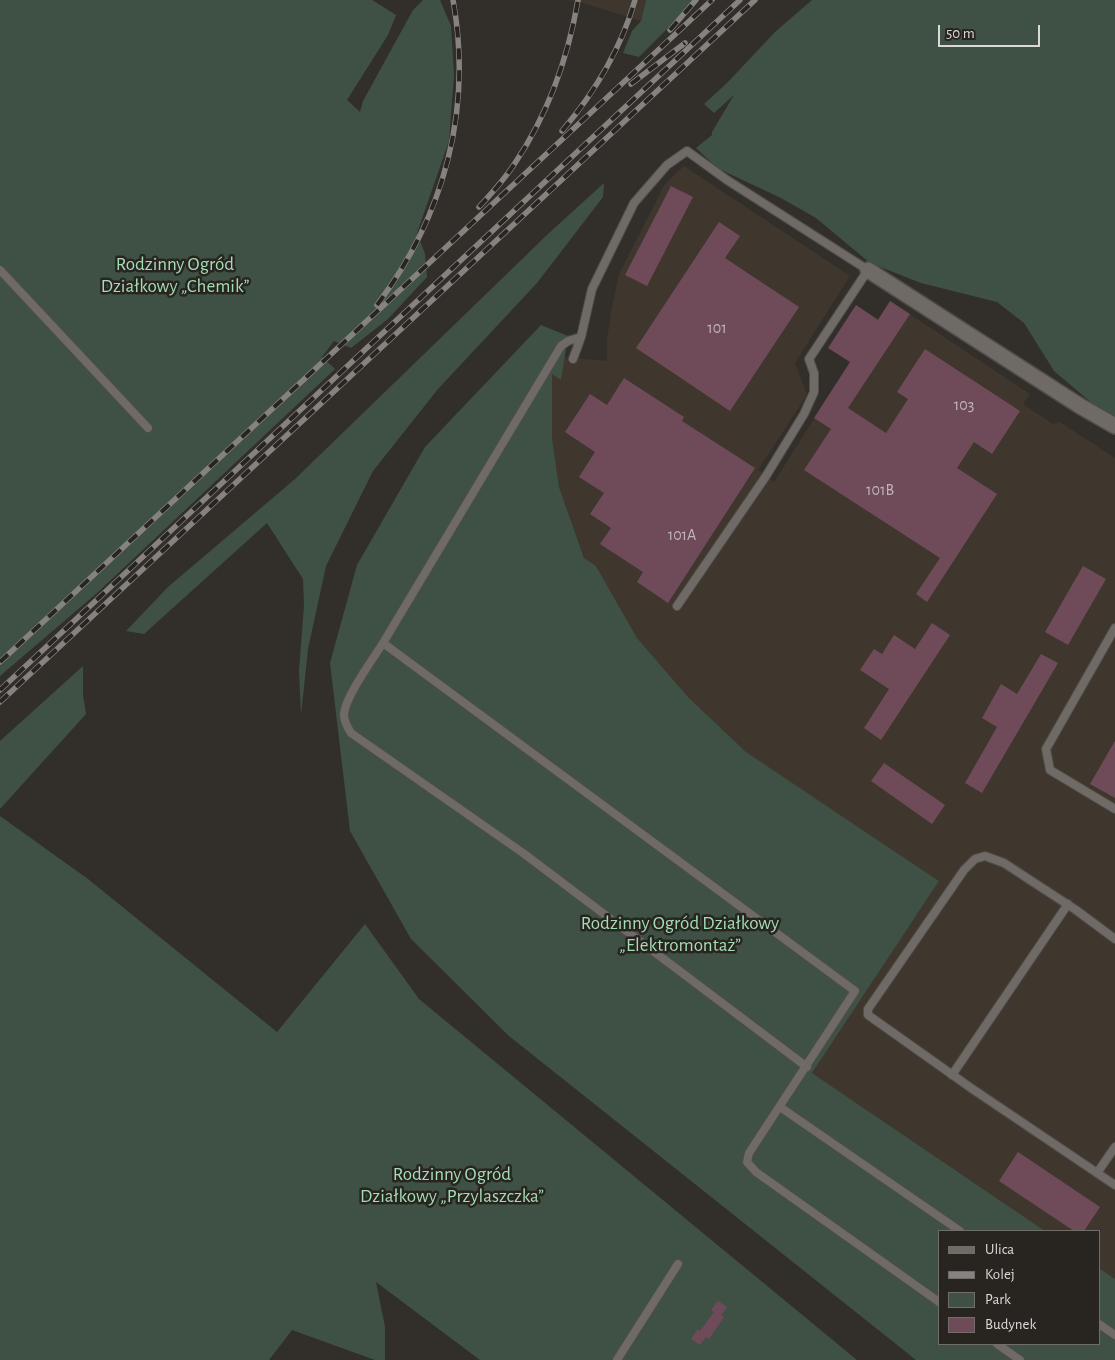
<!DOCTYPE html>
<html>
<head>
<meta charset="utf-8">
<style>
	body { margin:0 }
	#map { position:relative; width:1115px; height:1360px; overflow:hidden; background:#322f2b; font-family:"Alegreya Sans",sans-serif }
	canvas { display:block }
	.legend { position:absolute; left:938px; top:1230px; width:162px; height:115px; box-sizing:border-box; background:#282521; border:1px solid #706d6a; margin:0; padding:6px 9px; list-style:none; font-size:15px; color:#dbd9d7 }
	.legend li { display:flex; align-items:center; gap:10px; height:25px }
	.legend b { width:25px; border:1px solid #706d6a }
	.scale { position:absolute; left:938px; top:25px; width:102px; height:22px; box-sizing:border-box; border:2px solid #dbd9d7; border-top:0; padding-left:6px; font-size:15px; line-height:18px; white-space:nowrap; color:#dbd9d7; -webkit-text-stroke:4px #282521; paint-order:stroke }
</style>
</head>
<body>
<div id="map">
<canvas width="1115" height="1360"></canvas>
<ul class="legend">
<li><b style="height:6px;background:#6f6a66"></b>Ulica</li>
<li><b style="height:6px;background:#85827f"></b>Kolej</li>
<li><b style="height:14px;background:#3f5144"></b>Park</li>
<li><b style="height:14px;background:#6f4b59"></b>Budynek</li>
</ul>
<div class="scale">50 m</div>
</div>
<script>
const context = document.querySelector('canvas').getContext('2d');
context.lineJoin = 'round';
function fill(path, color) { context.fillStyle = color; context.fill(path, 'evenodd'); }
function stroke(path, color, width, dash) { context.strokeStyle = color; context.lineWidth = width; context.lineCap = dash ? 'butt' : 'round'; context.setLineDash(dash || []); context.stroke(path); }
function label(font, color, halo, rows, align = 'center') {
  context.font = font + ' "Alegreya Sans",sans-serif'; context.lineWidth = 5; context.setLineDash([]); context.textBaseline = 'middle'; context.strokeStyle = halo; context.fillStyle = color; for (const [text, x, y, turn = 0] of rows) {
    context.save(); context.translate(x, y); context.rotate((+turn || 0) * Math.PI / 180); context.textAlign = isNaN(turn) ? turn : align; if (halo) context.strokeText(text, 0, 0); context.fillText(text, 0, 0); context.restore();
  }
}
fill(new Path2D(`
	M562 0H646L641 21 577 1Z
	M684 166 850 276 795 363 807 395 758 470 774 482 850 362 856 305 878 319 890 301 1030 394 1023 404 1053 424 1060 422 1115 458V1279L1099 1268V1231H1045L812 1073 939 881 746 752 688 697 637 638 596 566 584 558 559 487 552 438V373L561 380 564 357 607 361V340L611 312 619 274 665 184Z`), '#3f362e');
fill(new Path2D(`
	M0 0H372L396 15 388 35 347 100 360 112 363 101 413 10 423 0H440L451 26 454 75 449 141 417 233 425 254 427 277 388 319 351 348 334 341 322 357 335 369 97 593 0 676Z
	M646 0H696L639 57 623 53 632 31 641 21Z
	M812 0H1115V416L1093 404 1054 371 1024 323 997 302 921 283 870 263 816 218 781 198 717 168 696 148 712 135V132L734 95 714 113 704 104 727 83 775 32Z
	M604 183 603 197 537 283 438 389 373 471 326 566 308 649 301 715 299 670 304 606 303 579 267 523 144 634 126 631 168 587 295 479 548 234Z
	M541 325 568 336 561 380 552 374V438L559 487 584 558 596 566 637 638 688 697 746 752 939 881 812 1073 1045 1231H939V1344H1099V1268L1115 1279V1360H916L509 1036 411 939 350 831 330 663 357 565 425 447Z
	M83 666V695L86 714 0 809V741Z
	M0 816 88 879 277 1032 365 924 419 999 857 1360H480L376 1282 385 1327V1360H375L292 1330 269 1360H0Z`), '#3f5144');
fill(new Path2D(`
	M671 186 693 197 647 286 625 275Z
	M719 222 740 236 725 258 799 307 730 411 636 348Z
	M890 301 910 314 848 408 886 433 908 399 897 392 925 349 1020 411 992 454 974 442 957 468 997 494 927 602 916 594 940 558 804 470 831 429 814 418 850 362 828 348 856 305 878 320Z
	M624 378 684 417 682 421 755 468 668 603 637 582 643 572 600 544 611 528 590 514 604 493 579 477 595 452 565 432 590 394 607 405Z
	M1083 566 1106 579 1068 645 1045 632Z
	M932 623 950 635 881 740 864 728 889 689 860 670 874 649 882 654 894 635 915 649Z
	M1041 654 1058 663 982 793 965 783 997 727 982 718 1001 684 1017 694Z
	M1115 741V798L1090 784Z
	M884 763 945 805 932 824 871 781Z
	M1018 1152 1100 1207 1084 1231H1074L999 1181Z
	M718 1301 727 1307 721 1315 724 1317 709 1339 706 1337 700 1345 691 1339 698 1329 700 1331 714 1312 711 1310Z`), '#6f4b59');
const service = new Path2D(`
	M0 270 148 428
	M573 359 581 337
	M677 606 766 476 804 414 814 392V373L809 359 868 270 727 180 687 151 667 165 634 203 592 289 581 337 568 341 561 346 383 643C373 659 345 697 344 714 344 721 347 727 351 733L523 853 807 1067
	M1115 628 1046 749 1050 770 1115 809
	M383 643 855 991 749 1153 747 1162 756 1172 939 1302
	M1115 939 1076 910 1004 863 985 856 975 859 964 870 868 1009V1015L971 1088 1115 1185
	M952 1075 1068 904
	M780 1107 960 1231
	M1097 1173 1115 1147
	M1099 1324 1115 1335
	M997 1344 1020 1360
	M617 1360 678 1264`);
const minor = new Path2D(`
	M868 270 1080 406 1115 426`);
stroke(service, '#504d4a', 10);
stroke(minor, '#504d4a', 18);
stroke(service, '#6f6a66', 8);
stroke(minor, '#6f6a66', 15);
const rail = new Path2D(`
	M670 30 696 0
	M631 84 685 43
	M562 131C595 92 621 49 635 0
	M479 207C492 193 505 179 515 163 548 114 568 58 578 0
	M377 305C444 216 473 110 453 0
	M0 662 712 0
	M0 690 740 0
	M0 702 755 0`);
stroke(rail, '#85827f', 5.5);
stroke(rail, '#282521', 4, [11]);
label('16px', '#c0b6b8', null, [
	["101",717,328],
	["103",964,405],
	["101B",880,490],
	["101A",682,535]
]);
label('19px', '#a3ddb4', '#282521', [
	["Rodzinny Ogród",175,264],
	["Działkowy „Chemik”",175,286],
	["Rodzinny Ogród Działkowy",680,923],
	["„Elektromontaż”",680,945],
	["Rodzinny Ogród",452,1174],
	["Działkowy „Przylaszczka”",452,1196]
]);
</script>
</body>
</html>
